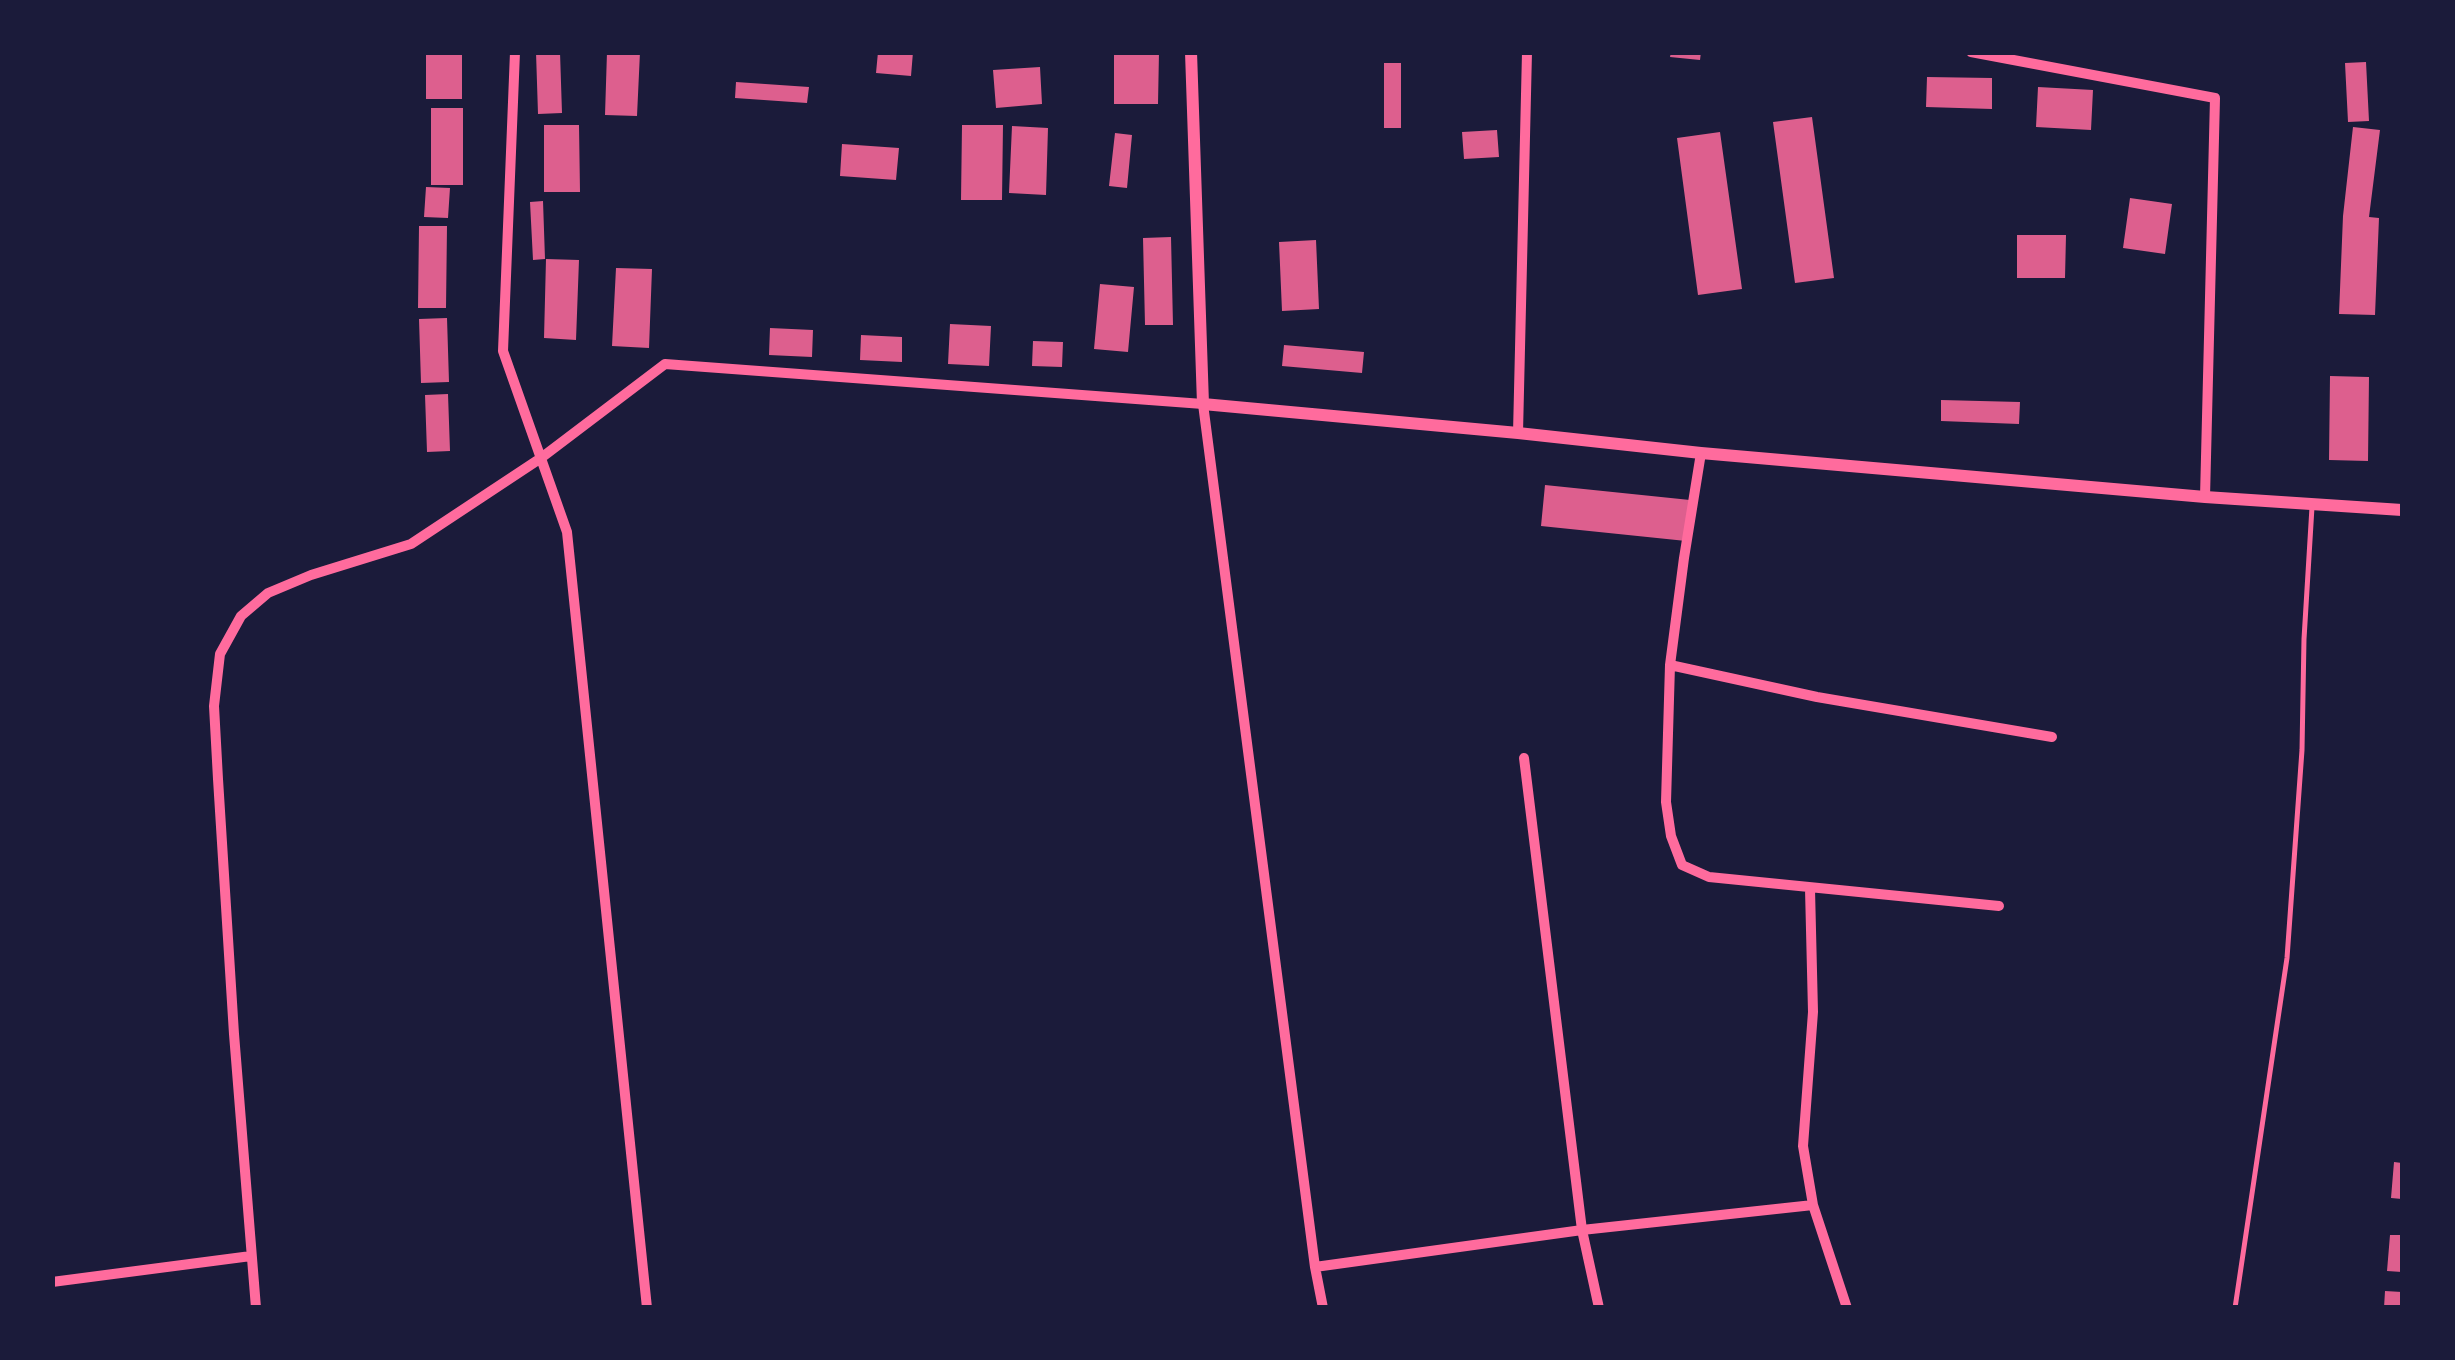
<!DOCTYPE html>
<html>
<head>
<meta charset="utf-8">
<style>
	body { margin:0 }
	#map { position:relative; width:2455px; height:1360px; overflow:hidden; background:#1b1b3a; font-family:"Fira Sans Condensed",sans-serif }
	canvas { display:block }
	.frame { position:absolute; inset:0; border:55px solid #1b1b3a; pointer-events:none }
</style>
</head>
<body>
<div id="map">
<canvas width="2455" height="1360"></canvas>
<div class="frame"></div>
</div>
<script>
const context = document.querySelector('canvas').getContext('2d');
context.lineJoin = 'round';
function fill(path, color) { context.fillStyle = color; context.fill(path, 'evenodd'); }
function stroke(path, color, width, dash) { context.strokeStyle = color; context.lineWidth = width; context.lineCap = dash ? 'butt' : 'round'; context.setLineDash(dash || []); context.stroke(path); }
fill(new Path2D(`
	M426 52H462V99H426Z
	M536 52H560L562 113 538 114Z
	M607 52H640L637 116 605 115Z
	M878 52H913L911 76 876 73Z
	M1114 52H1159L1158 104H1114Z
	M1671 52H1701L1700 60 1670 57Z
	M2366 62 2369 121 2348 122 2345 63Z
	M1384 63H1401V128H1384Z
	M1040 67 1042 104 996 108 993 70Z
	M1927 77 1992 78V109L1926 107Z
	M736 82 809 87 807 103 735 98Z
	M2038 87 2093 90 2091 130 2036 127Z
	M431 108H463V185H431Z
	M1812 117 1834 278 1795 283 1773 122Z
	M544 125H579L580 192H544Z
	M962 125H1003L1002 200H961Z
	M1012 126 1048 128 1046 195 1009 193Z
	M2353 127 2380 130 2369 217 2379 218 2375 315 2339 314 2343 216Z
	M1497 130 1499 157 1464 159 1462 132Z
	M1720 132 1742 289 1698 295 1677 138Z
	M1115 133 1132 135 1127 188 1109 186Z
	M842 144 899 148 896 180 840 176Z
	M426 187 450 188 448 218 424 217Z
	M2130 198 2172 204 2165 254 2123 248Z
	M543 201 545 259 533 260 530 202Z
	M419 226H447L446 308H418Z
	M2017 235H2066L2065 278H2017Z
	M1171 237 1173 325H1145L1143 238Z
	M1316 240 1319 309 1282 311 1279 242Z
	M546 259 579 260 576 340 544 338Z
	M616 268 652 269 649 348 612 346Z
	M1100 284 1134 287 1128 352 1094 349Z
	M447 318 449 382 421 383 419 319Z
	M950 324 991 326 989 366 948 364Z
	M770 328 813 330 812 357 769 355Z
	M861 335 902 337V362L860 360Z
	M1033 341 1063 342 1062 367 1032 366Z
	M1284 345 1364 352 1362 373 1282 366Z
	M2330 376 2369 377 2368 461 2329 460Z
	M448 394 450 451 427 452 425 395Z
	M1941 400 2020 402 2019 424 1941 421Z
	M1545 485 1690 500 1686 541 1541 526Z
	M2394 1162 2402 1163V1199L2391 1198Z
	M2390 1235H2402V1272L2387 1271Z
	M2385 1291 2402 1292V1308H2384Z`), '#dd5f8e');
stroke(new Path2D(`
	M2235 1308 2287 958 2302 750 2304 639 2312 507`), '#ff6b9d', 5);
stroke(new Path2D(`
	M515 52 503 351 567 532 647 1308
	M1971 52 2215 98 2205 497
	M1518 433 1527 52
	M1670 665 1684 558 1701 453
	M1524 758 1582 1230 1813 1205
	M1810 889 1813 1012 1803 1146 1813 1205 1847 1308
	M1999 906 1709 877 1682 865 1671 836 1666 802 1670 665 1817 697 2052 737
	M1315 1267 1582 1230 1599 1308
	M52 1282 251 1256
	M256 1308 234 1034 218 779 214 706 220 654 241 616 268 593 311 575 411 544 541 458 665 364 1203 404 1315 1267 1323 1308`), '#ff6b9d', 10);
stroke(new Path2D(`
	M1191 52 1203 404 1518 433 1701 453 2205 497 2402 510`), '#ff6b9d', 12);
</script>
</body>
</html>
